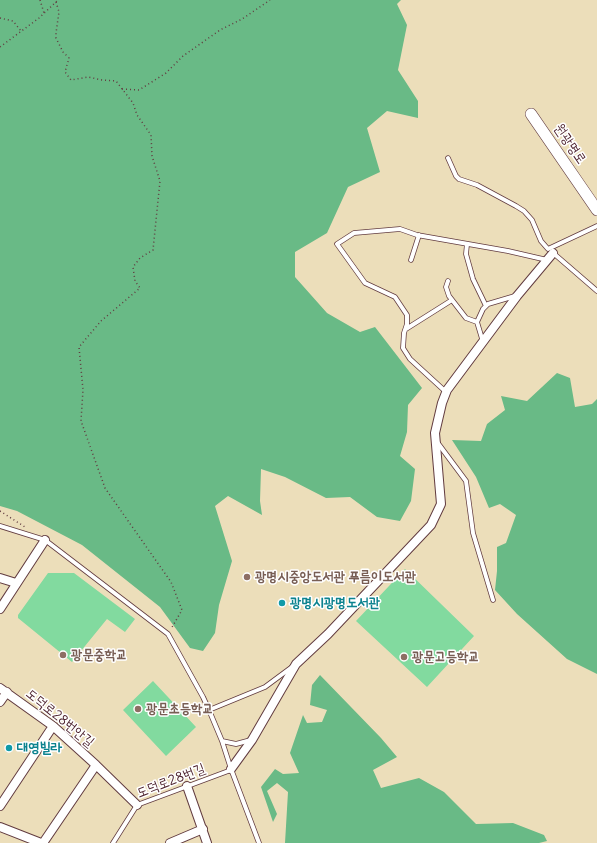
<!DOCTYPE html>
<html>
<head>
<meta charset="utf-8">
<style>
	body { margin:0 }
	canvas { display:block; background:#ecdeba }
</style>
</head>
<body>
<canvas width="597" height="843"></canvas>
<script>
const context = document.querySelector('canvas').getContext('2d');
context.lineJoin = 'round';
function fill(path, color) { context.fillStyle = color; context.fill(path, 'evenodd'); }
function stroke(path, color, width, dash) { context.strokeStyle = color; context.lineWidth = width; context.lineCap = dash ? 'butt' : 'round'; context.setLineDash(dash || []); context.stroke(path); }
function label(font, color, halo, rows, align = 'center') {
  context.font = font + ' Delius,"Poor Story",sans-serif'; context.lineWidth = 3; context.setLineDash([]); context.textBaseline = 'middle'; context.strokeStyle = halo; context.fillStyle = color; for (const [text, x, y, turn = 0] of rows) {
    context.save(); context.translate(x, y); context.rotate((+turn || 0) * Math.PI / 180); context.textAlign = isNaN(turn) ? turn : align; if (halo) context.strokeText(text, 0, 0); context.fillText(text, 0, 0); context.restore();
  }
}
fill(new Path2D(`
	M405 569 474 636 427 687 356 621Z
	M48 573H74L135 619 125 632 107 619 72 662 18 618V615Z
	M153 681 196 727 166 756 123 710Z`), '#82da9f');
fill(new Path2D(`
	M0 0H401L397 4 407 25 398 70 418 101V118L387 111 367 128 380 172 348 187 327 233 295 252V277L327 313 360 332 375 327 422 388 408 405 407 432 400 456 415 469 411 501 400 521 377 517 350 497 326 498 285 477 261 469 260 501 262 515 228 496 215 506 232 561 219 605 215 633 203 651 190 648 160 607 82 545 17 511 0 506Z
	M557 373 570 378 575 407 592 404 597 399V674L567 659 517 614 495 590 497 571V547L506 543 516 515 500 504 489 508 476 477 452 440 481 441 487 424 505 410 501 396 527 401Z
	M320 675 381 738 397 757 373 770 381 788 419 778 444 792 476 824 513 823 544 835 547 841 539 843H285L288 792 277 783 267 791 277 814 273 822 261 787 275 769 283 774 299 773 290 753 303 715 307 723 322 722 327 710 310 705 312 685Z`), '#69ba86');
const service = new Path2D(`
	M448 158 456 176 459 179 477 185 516 206 524 211 532 220 541 241 548 249 597 226
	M467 244 466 254 473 279 486 306
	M552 252 597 291
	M411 260 419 235
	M448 281 446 287 449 296 466 318 477 322
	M406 329 452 300
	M483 342 477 322 483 309 488 304 515 296
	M446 392 410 359 403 348 404 333 407 324V315L395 297 365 283 337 244 354 233 400 229 417 235 508 251 547 260
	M437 442 466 481 473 533 493 600
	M0 526 45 540 168 634 203 697 209 710 222 741 231 769 259 843
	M209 710 265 687 292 667
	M222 741 236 744 251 740
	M113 843 137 805 231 770`);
const minor = new Path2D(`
	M0 578 16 583
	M0 609 45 540
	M0 688 53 726 96 765 137 805
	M0 702 7 692
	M231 769 252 740 296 664 328 634 431 525 441 504 435 433 442 403 447 390 517 296 553 253
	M187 786 207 843
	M0 806 53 726
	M0 827 41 843
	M43 843 96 765
	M170 843 203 829`);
const tertiary = new Path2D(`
	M531 114 597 210`);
stroke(service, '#623c40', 5.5);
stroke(minor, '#623c40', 10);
stroke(tertiary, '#623c40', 12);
stroke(new Path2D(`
	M40 0 44 13
	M56 2 59 12 56 33V38L63 52 69 58 65 72 71 80 88 77 102 80 116 81 133 103 137 115 151 135 152 156 160 181 153 250 140 258 133 267 135 281 140 288 101 321 79 347 83 390 81 421 105 488 171 582 182 610 171 629
	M0 18 13 21 21 31
	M0 47 39 18 58 0
	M122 89 139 90 166 73 183 56 220 30 242 19 270 0
	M0 511 25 527`), '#623c40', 1.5, [1, 3]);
stroke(service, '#fff', 4);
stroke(minor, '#fff', 8);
stroke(tertiary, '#fff', 11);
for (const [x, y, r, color] of [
	[247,577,4,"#8d6e63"],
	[282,603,4,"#0f9aa8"],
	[63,655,4,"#8d6e63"],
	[404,657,4,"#8d6e63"],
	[138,709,4,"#8d6e63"],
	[9,748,4,"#0f9aa8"]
]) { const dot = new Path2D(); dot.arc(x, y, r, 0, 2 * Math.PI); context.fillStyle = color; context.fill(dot); stroke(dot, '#fff', 1.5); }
label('14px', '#4a1f2b', '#fff', [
	["원광명로",570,144,56],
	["도덕로28번안길",60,718,39],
	["도덕로28번길",171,781,-21]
]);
label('bold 14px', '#785e54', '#fff', [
	["광명시중앙도서관 푸름이도서관",255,577],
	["광문중학교",71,655],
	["광문고등학교",412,657],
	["광문초등학교",146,709]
], 'left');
label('bold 14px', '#0d838f', '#fff', [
	["광명시광명도서관",290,603],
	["대영빌라",17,748]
], 'left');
</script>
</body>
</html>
